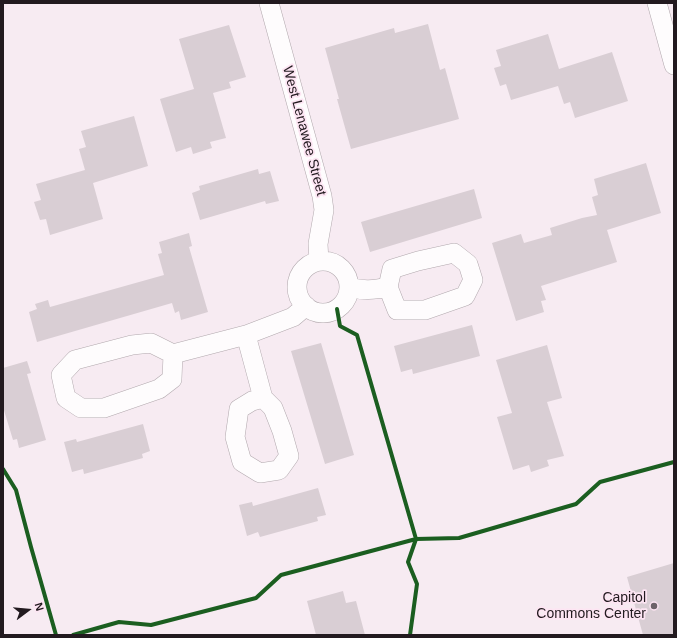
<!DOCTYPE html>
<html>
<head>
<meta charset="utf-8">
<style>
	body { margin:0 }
	#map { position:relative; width:677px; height:638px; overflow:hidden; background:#f7ebf2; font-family:Arial,sans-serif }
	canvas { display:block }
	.frame { position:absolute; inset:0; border:4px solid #221a1f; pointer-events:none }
	.north { position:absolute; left:8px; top:590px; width:40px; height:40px; -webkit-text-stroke:3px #fde5f3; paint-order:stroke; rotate:74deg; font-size:11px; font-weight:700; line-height:16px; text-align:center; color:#221a1f }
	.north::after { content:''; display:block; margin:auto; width:14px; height:18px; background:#221a1f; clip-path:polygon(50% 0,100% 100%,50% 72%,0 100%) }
</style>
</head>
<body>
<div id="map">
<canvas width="677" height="638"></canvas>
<div class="frame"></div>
<div class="north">N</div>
</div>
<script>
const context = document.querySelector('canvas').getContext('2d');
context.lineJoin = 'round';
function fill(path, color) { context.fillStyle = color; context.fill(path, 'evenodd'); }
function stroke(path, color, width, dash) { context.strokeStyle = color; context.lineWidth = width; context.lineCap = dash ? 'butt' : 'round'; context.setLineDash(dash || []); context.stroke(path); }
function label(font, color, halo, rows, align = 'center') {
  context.font = font + ' Arial,sans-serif'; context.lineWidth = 3.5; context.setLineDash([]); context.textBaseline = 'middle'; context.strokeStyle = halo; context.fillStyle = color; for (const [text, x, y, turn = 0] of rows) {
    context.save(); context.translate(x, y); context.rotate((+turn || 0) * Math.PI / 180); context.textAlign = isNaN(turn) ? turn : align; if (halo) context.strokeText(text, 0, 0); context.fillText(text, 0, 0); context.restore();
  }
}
fill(new Path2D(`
	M428 24 440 70 445 68 459 119 351 149 337 99H339L325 48 394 28 395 33Z
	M229 25 246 77 229 82 231 88 213 93 226 138 210 142 212 148 193 154 191 147 176 152 160 99 194 89 179 39Z
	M548 34 559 69 612 52 628 101 575 118 570 102 564 104 558 86 511 100 506 84 500 86 494 68 501 66 496 50Z
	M134 116 148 166 93 183 103 219 50 235 46 219 40 220 34 202 41 200 36 184 85 170 79 149 86 147 81 131Z
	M646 163 661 213 607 230 617 262 541 286 546 300 541 301 544 312 516 321 492 243 521 234 524 243 552 235 550 228 582 218 597 215 592 197 598 195 594 179Z
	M258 169 259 174 270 171 279 201 266 204 265 201 200 220 192 193 200 190 199 186Z
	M474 189 482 218 370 252 361 222Z
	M189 233 192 246 189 247 208 312 181 320 179 311 175 313 172 303 37 342 29 312 37 309 35 304 48 300 50 307 164 275 158 254 162 253 159 242Z
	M472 325 480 356 413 374 412 369 401 372 394 346Z
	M321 343 354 455 325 464 291 351Z
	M547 345 562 398 547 402 564 456 547 460 549 466 531 472 529 465 513 470 497 417 512 413 496 360Z
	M27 361 31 373 27 374 46 440 19 448 17 439 13 440 3 407V368Z
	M143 424 150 451 142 454 143 458 84 474 83 469 72 472 64 442 76 439 77 442Z
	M318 488 326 515 317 517 318 521 260 537 258 532 247 536 239 505 252 502 253 506Z
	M674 563V635H643L627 577Z
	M343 591 346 603 356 601 365 635H316L307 601Z`), '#d9ced4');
const minor = new Path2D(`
	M269 3 322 196 324 210 318 244 319 261
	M657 3 674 65
	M297 287a26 26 0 1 1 52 0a26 26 0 1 1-52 0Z
	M349 287C363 291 374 290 388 287L397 310H425L465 296 473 280 468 264 454 253 418 261 392 269 388 287
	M246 335 263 398 273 408 282 431 289 456 279 470 260 473 242 462 235 437 239 409 252 401 263 398
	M173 354 172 379 159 389 104 408H81L66 398 61 375 75 360 132 345 151 343 173 354 246 335 293 317 306 306`);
stroke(minor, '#b1a8ad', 20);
stroke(minor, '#fefcfd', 19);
stroke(new Path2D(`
	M337 309 340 326 357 335 416 539 408 562 417 584 410 635
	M3 469 16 490 31 547 56 635
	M73 635 119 622 151 625 256 598 281 575 416 539 459 538 576 504 600 482 674 462`), '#1b5e20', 4);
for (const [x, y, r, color] of [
	[654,606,4,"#6d6369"]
]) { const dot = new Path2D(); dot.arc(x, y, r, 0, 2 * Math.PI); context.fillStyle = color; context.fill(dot); stroke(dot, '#fde5f3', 1.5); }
label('14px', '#221a1f', '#fde5f3', [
	["West Lenawee Street",304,131,75]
]);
label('14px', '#221a1f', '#fde5f3', [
	["Capitol",646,598],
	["Commons Center",646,614]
], 'right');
</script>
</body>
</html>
